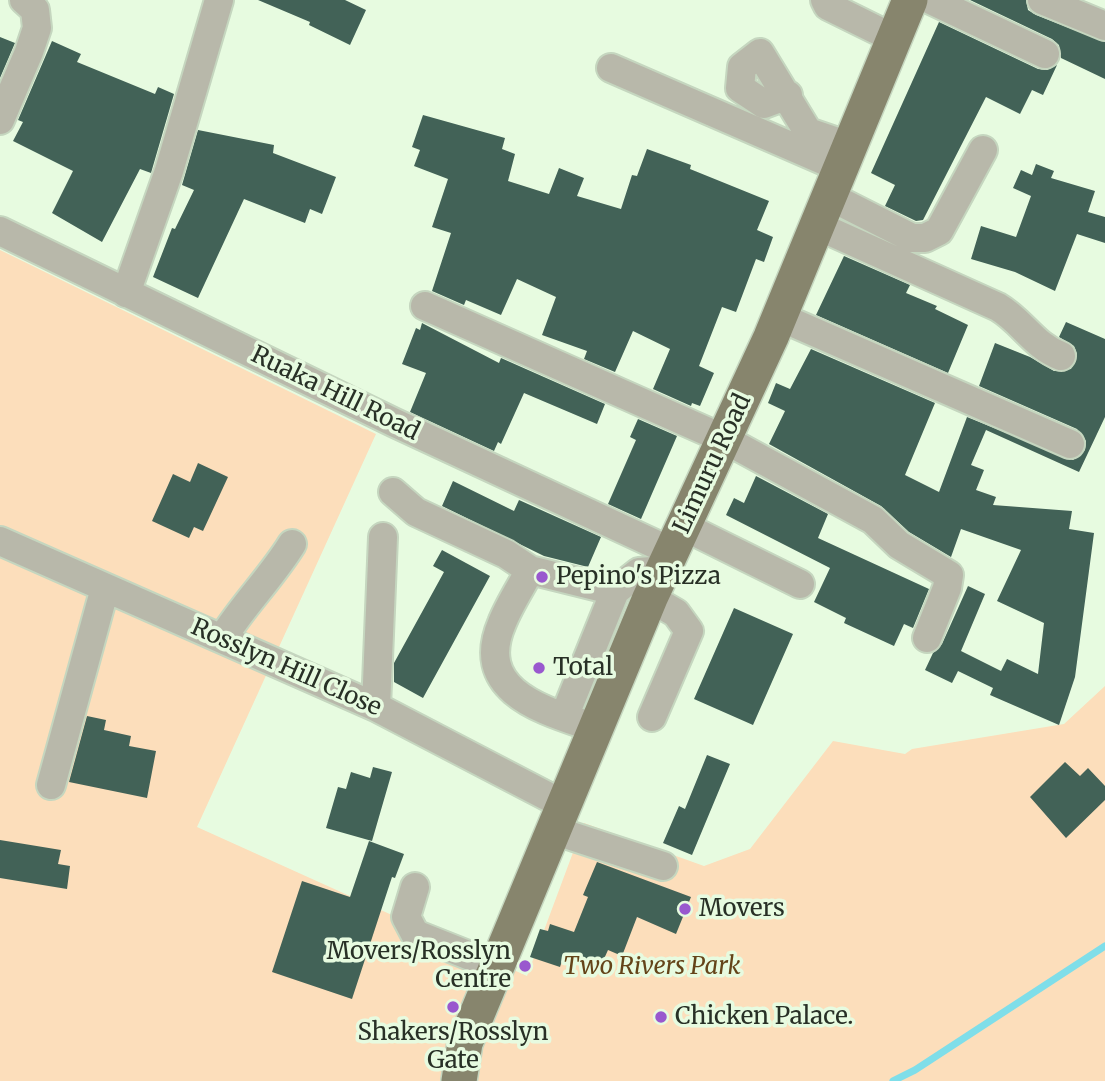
<!DOCTYPE html>
<html>
<head>
<meta charset="utf-8">
<style>
	body { margin:0 }
	canvas { display:block; background:#e7fbe0 }
</style>
</head>
<body>
<canvas width="1105" height="1081"></canvas>
<script>
const context = document.querySelector('canvas').getContext('2d');
context.lineJoin = 'round';
function fill(path, color) { context.fillStyle = color; context.fill(path, 'evenodd'); }
function stroke(path, color, width, dash) { context.strokeStyle = color; context.lineWidth = width; context.lineCap = dash ? 'butt' : 'round'; context.setLineDash(dash || []); context.stroke(path); }
function label(font, color, halo, rows, align = 'center') {
  context.font = font + ' Merriweather,serif'; context.lineWidth = 7; context.setLineDash([]); context.textBaseline = 'middle'; context.strokeStyle = halo; context.fillStyle = color; for (const [text, x, y, turn = 0] of rows) {
    context.save(); context.translate(x, y); context.rotate((+turn || 0) * Math.PI / 180); context.textAlign = isNaN(turn) ? turn : align; if (halo) context.strokeText(text, 0, 0); context.fillText(text, 0, 0); context.restore();
  }
}
fill(new Path2D(`
	M0 250 376 434 197 827 527 976 584 823 704 866 750 849 833 741 905 754 912 749 1064 724 1105 686V1081H0Z`), '#fcdebb');
stroke(new Path2D(`
	M893 1081 915 1070 1105 946`), '#7fdee9', 7);
fill(new Path2D(`
	M258 0H345L366 10 350 45 309 25 310 22Z
	M970 0H1026L1028 10 1036 15 1105 42V79L1061 58 1059 45 1052 39Z
	M939 22 1038 69 1047 70 1057 65 1043 95 1032 90 1020 114 986 97 923 220 916 221 885 206 895 185 871 173Z
	M0 37 15 43 0 78Z
	M52 41 81 54 77 62 155 94 158 87 174 94 151 173 140 169 102 242 52 213 73 171 13 141 23 122 18 120Z
	M423 115 505 138 502 149 515 154 508 181 549 194 559 168 584 178 577 196 621 209 632 175 637 176 647 149 691 165 690 169 769 201 757 230 773 237 764 262 756 259 736 312 722 307 699 366 714 373 700 406 692 403 691 406 653 389 670 349 633 331 615 372 584 359 587 351 542 335 556 297 517 279 501 315 466 300 464 305 432 291 451 233 432 227 448 179 414 166 420 150 412 147Z
	M198 130 274 145 273 153 336 177 322 214 310 209 305 223 244 199 198 298 153 277 172 228 175 229 194 190 182 185Z
	M1036 164 1054 171 1051 178 1095 191 1088 212 1105 217V243L1077 234 1055 291 1015 272 971 259 981 226 1016 237 1031 196 1013 188 1021 170 1032 175Z
	M844 256 910 285 906 293 937 306 935 309 968 325 948 373 816 315Z
	M1066 322 1105 339V417L1079 472 986 430 971 465 984 470 976 490 996 497 993 505 1072 511 1069 529 1094 533 1075 677 1059 725 990 695 993 688 958 671 952 683 925 670 933 653 942 644 968 586 985 594 961 651 1001 671 1007 659 1038 674 1044 623 997 601 1021 550 961 529 951 557 909 532 881 506 769 444 785 411 768 403 776 383 790 389 811 349 935 403 905 475 939 492 967 417 1073 460 1085 450 1086 441 1077 429 979 386 995 343 1030 357 1054 371 1071 369 1077 354 1074 346 1059 337Z
	M422 323 499 363 501 358 605 404 597 424 524 393 501 444 498 442 494 451 410 412 426 373 402 364 416 328 420 330Z
	M638 419 677 436 641 519 608 504 636 440 630 437Z
	M198 463 228 477 203 531 194 527 189 538 152 521 173 474 190 482Z
	M756 476 828 514 818 538 929 589 913 628 904 624 894 646 844 623 846 618 814 602 830 568 726 515 734 498 744 503Z
	M453 481 514 511 519 500 601 537 588 567 544 556 442 506Z
	M442 550 490 576 423 698 394 682V663L444 572 433 566Z
	M734 608 793 634 753 725 694 699Z
	M87 716 106 720 104 730 131 736 129 746 156 751 147 798 69 782Z
	M707 755 730 764 692 855 663 843 679 806 685 809Z
	M1065 762 1080 776 1088 768 1105 786V800L1066 838 1030 797Z
	M373 767 392 772 372 841 326 828 338 787 346 789 351 772 370 778Z
	M0 840 61 850 58 864 70 866 67 889 0 878Z
	M369 841 404 854 395 878 392 877 352 999 272 972 302 881 350 897Z
	M597 862 691 897 676 934 637 917 622 956 608 950 599 970 564 955 560 967 530 957 540 929 548 931 550 924 574 932 588 897 583 895Z`), '#426257');
const minor = new Path2D(`
	M825 0 828 6 895 39
	M931 0 1045 54
	M1042 0 1105 26
	M611 68 841 168
	M788 95 764 104 740 88 742 67 760 53 808 132 849 146
	M0 120 29 52 37 28 35 10 24 0
	M829 196 912 238H925L939 231 983 150
	M816 225 998 307C1022 321 1034 346 1061 356
	M0 231 395 423 672 552
	M126 293 169 171 219 0
	M425 306 724 439 873 520 899 545 949 575 947 588 927 638
	M780 317 1070 444
	M393 492 416 512 506 554 530 570 615 591
	M685 527 800 584
	M0 541 376 707 566 806
	M530 570C521 587 509 605 502 623 472 693 547 711 595 728
	M650 598 676 613 689 631 652 717
	M222 639C243 605 271 578 292 544
	M376 707 383 537
	M564 717 615 591 639 572 665 570
	M51 785 105 588
	M556 831 663 866
	M415 887 406 917 415 934 498 967`);
const major = new Path2D(`
	M459 1081 465 1043 650 598 771 337 910 0`);
stroke(minor, '#c5d6bf', 32);
stroke(major, '#c5d6bf', 38);
stroke(minor, '#b8b8aa', 28);
stroke(major, '#87856d', 35);
for (const [x, y, r, color] of [
	[542,577,7,"#9958ce"],
	[539,668,7,"#9958ce"],
	[685,909,7,"#9958ce"],
	[525,966,7,"#9958ce"],
	[453,1007,7,"#9958ce"],
	[661,1017,7,"#9958ce"]
]) { const dot = new Path2D(); dot.arc(x, y, r, 0, 2 * Math.PI); context.fillStyle = color; context.fill(dot); stroke(dot, '#e7fbe0', 2.5); }
label('24px', '#283026', '#e7fbe0', [
	["Ruaka Hill Road",335,394,26],
	["Limuru Road",713,464,-65],
	["Rosslyn Hill Close",286,668,24]
]);
label('24px', '#283026', '#e7fbe0', [
	["Pepino's Pizza",556,577],
	["Total",553,668],
	["Movers",699,909],
	["Movers/Rosslyn",511,952,"right"],
	["Centre",511,980,"right"],
	["Chicken Palace.",675,1017],
	["Shakers/Rosslyn",453,1033,"center"],
	["Gate",453,1061,"center"]
], 'left');
label('italic 24px', '#644419', '#e7fbe0', [
	["Two Rivers Park",652,967]
]);
</script>
</body>
</html>
